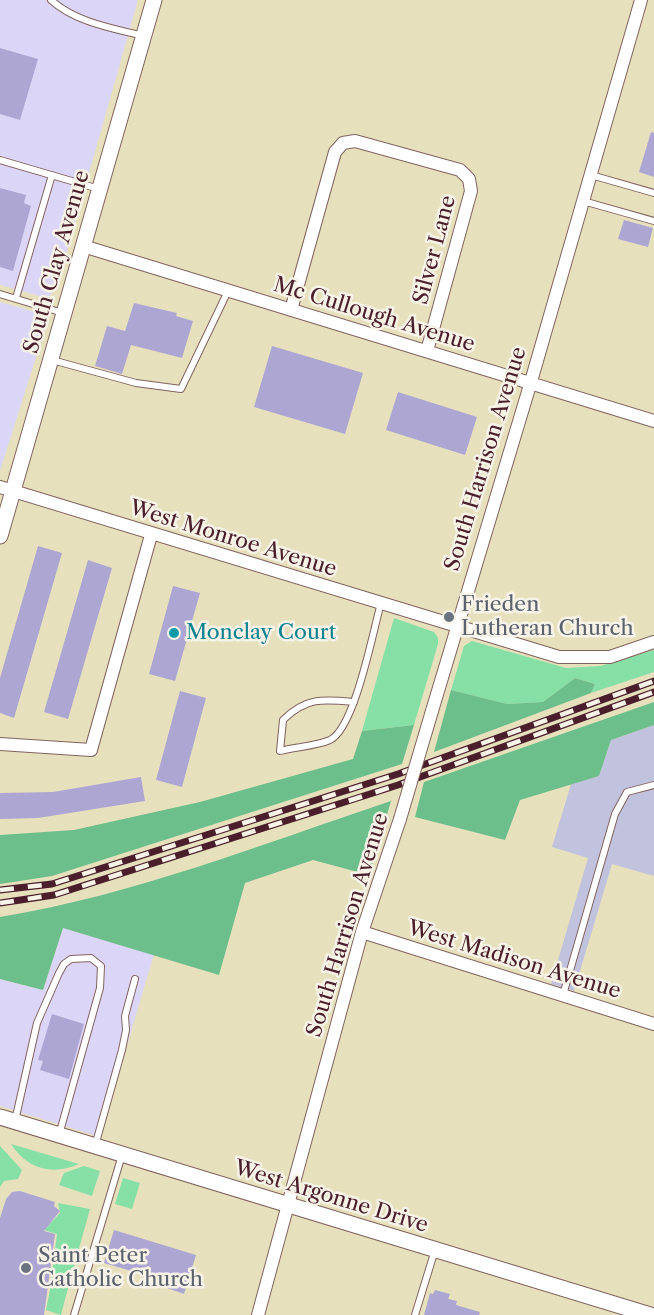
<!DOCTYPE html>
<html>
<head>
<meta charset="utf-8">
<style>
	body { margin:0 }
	canvas { display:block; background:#e6e0bd }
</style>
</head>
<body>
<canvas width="654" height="1315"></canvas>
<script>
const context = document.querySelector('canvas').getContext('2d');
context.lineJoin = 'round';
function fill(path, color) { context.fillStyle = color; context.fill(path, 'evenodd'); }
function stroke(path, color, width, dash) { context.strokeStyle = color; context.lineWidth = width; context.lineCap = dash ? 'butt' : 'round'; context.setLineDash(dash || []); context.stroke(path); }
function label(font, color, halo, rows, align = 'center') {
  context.font = font + ' "Libre Caslon Text",serif'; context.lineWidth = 5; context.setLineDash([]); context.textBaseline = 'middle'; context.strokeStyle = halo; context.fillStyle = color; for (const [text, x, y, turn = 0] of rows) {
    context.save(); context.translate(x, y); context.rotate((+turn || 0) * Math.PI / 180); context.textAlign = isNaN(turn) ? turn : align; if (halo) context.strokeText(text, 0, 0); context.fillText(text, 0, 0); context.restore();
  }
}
fill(new Path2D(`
	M0 0H138L57 286 49 297 40 296 0 285Z
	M0 302 49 316 0 471Z
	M63 928 154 954 100 1137 0 1106V979L43 990Z`), '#dbd6f7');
fill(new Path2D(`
	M654 725V876L612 864 574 991 551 984 588 858 552 847 571 784 599 776 611 740Z`), '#c1c2dd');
fill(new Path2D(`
	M394 618 434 632 438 638V644L414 725 362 731Z
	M472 641 566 668 601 666 654 650V672L591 693 595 684 575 678 543 702 507 704 451 690 464 646Z
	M11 1144 79 1164C52 1176 27 1169 11 1144Z
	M0 1146 22 1170 18 1179 4 1181 0 1187Z
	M84 1166 100 1171 92 1196 59 1185 64 1173Z
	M123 1178 140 1183 132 1209 115 1204Z
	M58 1203 90 1209 69 1284 51 1281 57 1234 44 1230 60 1213Z
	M51 1285 68 1288 61 1315 46 1310Z`), '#86e0a6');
fill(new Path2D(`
	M575 678 595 684 591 693 434 752 451 690 507 704 543 702Z
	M654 702V725L611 740 599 776 520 800 505 840 415 817 424 782Z
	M414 725 402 764 52 876 0 884V835L74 830 200 802 353 759 362 731Z
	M391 801 369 875 313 860 245 883 219 975 63 928 43 990 0 979V917C134 895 262 844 391 801Z`), '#6cbe8b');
fill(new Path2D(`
	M0 48 38 59 20 120 0 114Z
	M651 132 654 133V177L639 172Z
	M0 188 26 195 24 203 31 206 13 271 0 267Z
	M624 220 653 228 648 247 618 239Z
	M134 303 177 313 176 316 193 321 182 358 131 345 122 374 95 366 107 326 125 331Z
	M272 346 363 373 345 434 254 407Z
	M398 392 477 417 465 455 386 430Z
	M38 546 62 553 14 718 0 713V678Z
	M88 560 112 568 68 719 44 712Z
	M173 586 200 593 175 681 149 674Z
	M180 691 206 698 182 787 156 780Z
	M141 777 145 801 38 818 0 819V793L53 792Z
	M52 1014 84 1024 69 1079 40 1070 43 1061 38 1060Z
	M20 1191 55 1202 54 1206 60 1211 44 1231 55 1234 44 1315H0V1218L6 1199 12 1192Z
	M114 1230 196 1255 184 1294 167 1288 169 1282 104 1263Z
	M435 1290 450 1294 448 1299 457 1301 456 1305 480 1312 479 1315H424L430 1293 433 1294Z`), '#ada6d3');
const service = new Path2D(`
	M51 0C75 22 112 28 143 36
	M0 160 99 189
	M591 175 654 193
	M583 201 654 221
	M0 294 63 313
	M16 298 52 175
	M52 360 136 383 181 389 228 291
	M354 702C323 699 306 697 283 720L280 751C295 747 316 746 330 740 355 728 373 631 381 603
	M563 995 615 814 627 792 654 785
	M15 1121 37 1023 59 973 64 964 71 959 91 958 101 966 100 988 59 1135
	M95 1146 122 1050 126 1030 125 1016 135 979
	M74 1315 122 1155
	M415 1315 435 1250`);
const minor = new Path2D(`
	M83 246 654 421
	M291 310 335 152 343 143 355 141 460 170 469 179 471 191 427 351
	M0 487 559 657H610L654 642
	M432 711 530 385 641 0
	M0 744 91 750 151 535
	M362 932 654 1024
	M258 1315 362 932 400 819`);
const tertiary = new Path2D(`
	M0 536 154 0
	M0 1117 650 1315`);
stroke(service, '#81635e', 8);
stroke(minor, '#81635e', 14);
stroke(tertiary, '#81635e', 17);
stroke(service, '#fff', 6);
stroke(minor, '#fff', 12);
stroke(tertiary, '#fff', 15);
const rail = new Path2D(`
	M0 890 52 884 398 774 654 681
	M0 903 54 895 398 785 654 692`);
stroke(rail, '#4a1f2b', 7);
stroke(rail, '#f7f3e8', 4.5, [14]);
const minorBridge = new Path2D(`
	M400 819 432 711`);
stroke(minorBridge, '#81635e', 14, []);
stroke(minorBridge, '#fff', 12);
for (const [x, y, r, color] of [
	[449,617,6,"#6b7280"],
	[174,633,6,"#0f9aa8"],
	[26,1268,6,"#6b7280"]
]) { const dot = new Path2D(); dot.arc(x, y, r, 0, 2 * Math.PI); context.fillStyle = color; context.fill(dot); stroke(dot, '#f7f3e8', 2); }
label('21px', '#4a1f2b', '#f7f3e8', [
	["Silver Lane",435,250,-75],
	["South Clay Avenue",57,262,-74],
	["Mc Cullough Avenue",374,315,17],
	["South Harrison Avenue",486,459,-73],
	["West Monroe Avenue",233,539,17],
	["South Harrison Avenue",348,925,-73],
	["West Madison Avenue",514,960,17],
	["West Argonne Drive",331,1197,17]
]);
label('21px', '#5b616d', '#f7f3e8', [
	["Frieden",461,605],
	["Lutheran Church",461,629],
	["Saint Peter",38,1256],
	["Catholic Church",38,1280]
], 'left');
label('21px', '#0d838f', '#f7f3e8', [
	["Monclay Court",186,633]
], 'left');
</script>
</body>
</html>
